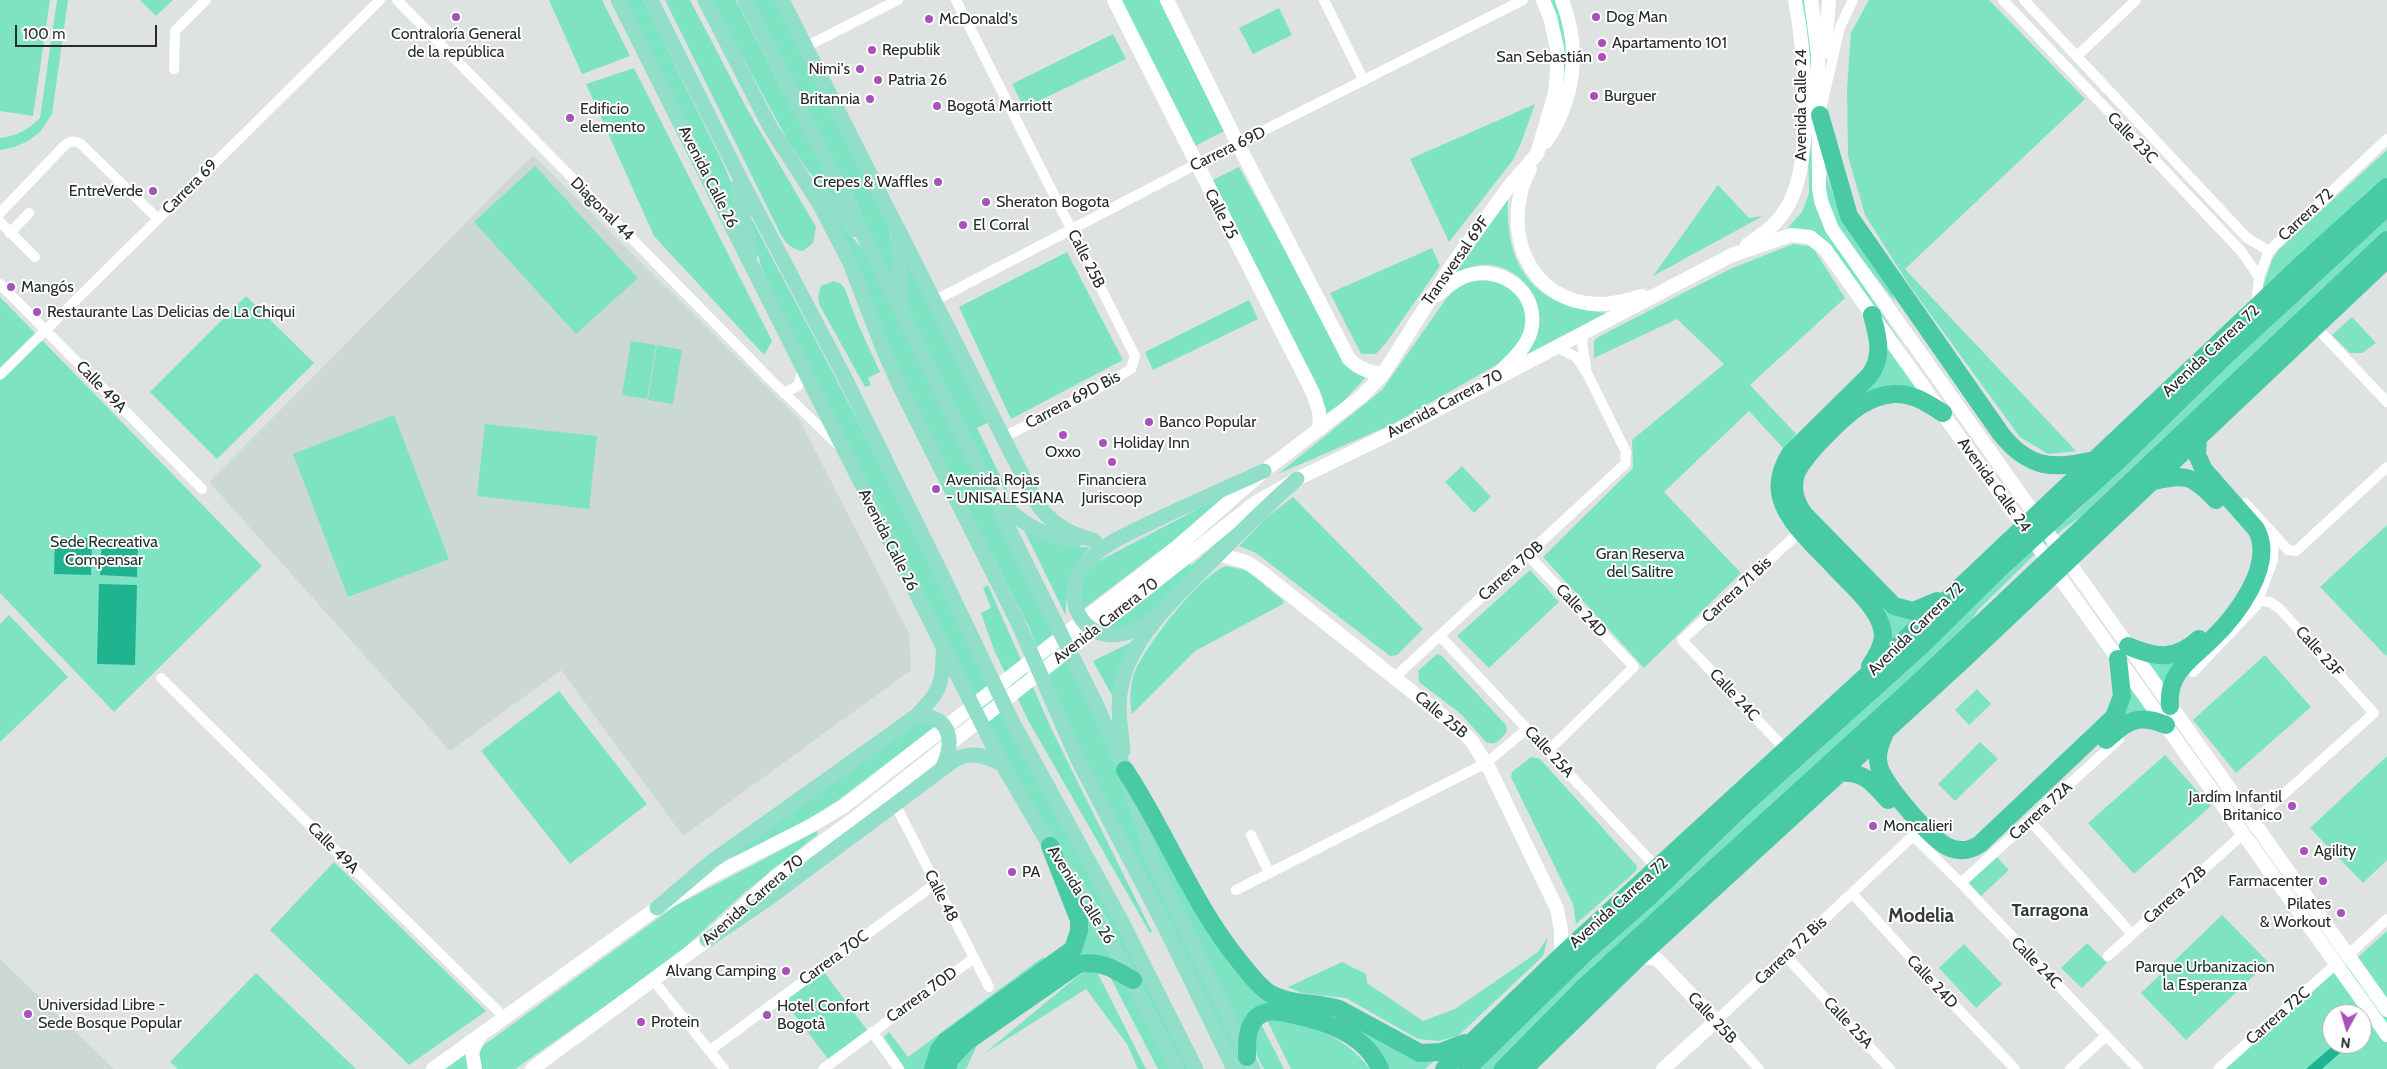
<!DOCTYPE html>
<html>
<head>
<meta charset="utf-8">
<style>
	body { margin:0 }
	#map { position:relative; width:2387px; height:1069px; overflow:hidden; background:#dee3e1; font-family:Cabin,sans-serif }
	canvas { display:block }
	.north { position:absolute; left:2322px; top:1004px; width:50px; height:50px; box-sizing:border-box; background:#fff; border:1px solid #a9aaaa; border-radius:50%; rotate:186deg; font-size:14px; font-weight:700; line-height:20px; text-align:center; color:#292b2a }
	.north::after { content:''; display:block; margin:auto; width:18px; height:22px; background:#a950bb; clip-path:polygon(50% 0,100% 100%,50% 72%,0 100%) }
	.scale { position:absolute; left:15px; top:25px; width:142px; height:22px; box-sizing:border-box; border:2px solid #292b2a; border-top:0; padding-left:6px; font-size:15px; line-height:18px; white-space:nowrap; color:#292b2a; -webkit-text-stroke:4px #fff; paint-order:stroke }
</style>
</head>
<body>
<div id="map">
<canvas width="2387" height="1069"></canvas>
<div class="north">N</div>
<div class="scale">100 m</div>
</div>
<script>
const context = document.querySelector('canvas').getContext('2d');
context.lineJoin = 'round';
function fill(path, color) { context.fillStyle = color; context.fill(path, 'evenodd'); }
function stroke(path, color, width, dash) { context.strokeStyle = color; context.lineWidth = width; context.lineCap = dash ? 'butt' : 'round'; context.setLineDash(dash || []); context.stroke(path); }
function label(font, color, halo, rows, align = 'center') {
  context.font = font + ' Cabin,sans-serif'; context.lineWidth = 4; context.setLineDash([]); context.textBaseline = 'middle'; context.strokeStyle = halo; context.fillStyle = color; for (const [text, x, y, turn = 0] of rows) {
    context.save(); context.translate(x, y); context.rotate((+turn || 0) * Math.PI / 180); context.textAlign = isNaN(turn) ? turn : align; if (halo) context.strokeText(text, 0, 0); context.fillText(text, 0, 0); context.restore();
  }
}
fill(new Path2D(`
	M533 155 799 419 909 633 911 670 683 836 561 670 450 751 209 482Z
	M0 959 114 1069H0Z`), '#ccd8d4');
fill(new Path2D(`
	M0 0H50L33 116 0 111Z
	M57 0H68L52 114 40 132 28 141 15 147 0 150V138C17 136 28 130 40 118Z
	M140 0H173L156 16Z
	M549 0H602L630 56 582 74Z
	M625 0H643L722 161 734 189 743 232 655 63Z
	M665 0H690L747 109 816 227 813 243 803 251C793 250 788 245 782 237Z
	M712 0H736L842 206 809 172 789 143Z
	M752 0H775L890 228 895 288 857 205Z
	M1119 0H1159L1224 131 1195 146Z
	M1549 0H1556L1566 35 1567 57 1561 91Z
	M1799 0H1804L1811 40 1813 91 1832 239 1918 368 1811 232 1800 229 1786 230 1802 212 1809 193 1808 136Z
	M1869 0H1989L2085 99 1905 269 2076 451 2048 454 2020 437 1909 285 1865 215 1848 156 1847 88 1851 33Z
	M1279 8 1292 35 1253 54 1239 28Z
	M1113 34 1126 59 1024 108 1012 84Z
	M634 68 772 341 764 355 654 236 586 84Z
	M1535 104 1521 143 1513 160 1449 242 1410 159Z
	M2387 150V179L2261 292 2272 260 2279 249Z
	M535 166 638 278 576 334 474 222Z
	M1239 167 1350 368 1366 377 1342 403 1326 414 1322 397 1211 181Z
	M1825 171 1842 221 1886 279 1896 303 1838 229 1826 205Z
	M1718 185 1749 218 1763 216 1653 276Z
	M1508 195C1504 269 1534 308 1610 313L1525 356C1529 345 1537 332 1538 320 1543 290 1509 262 1482 265 1471 266 1461 270 1452 274Z
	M2387 213V234L2102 502 2063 529 2031 558 1978 610 1967 628 1496 1069H1475L2020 555C2053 531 2088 507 2111 473Z
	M749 214 834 375 1190 1069H1183L1111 926 1035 810 997 742 783 314 761 267Z
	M832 214 864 251 1100 725 1246 1069H1242L1060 708 1029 627 906 386Z
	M1793 244 1809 246 1815 251 1845 298 1750 385 1796 434 1784 449 1749 411 1664 492 1741 573 1644 668 1543 557 1633 468 1632 440 1724 364 1677 319 1594 358V341L1598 337 1730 269Z
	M1432 248 1440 266 1386 343 1376 354H1361L1330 293Z
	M902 249 989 422 977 428 1009 494 983 464 904 312Z
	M1067 252 1123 360 1011 419 959 307Z
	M1474 278 1502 280 1521 299 1525 313 1526 329 1520 344 1498 364 1393 424 1278 474 1382 390 1446 299 1458 285Z
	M833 281 840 283 845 289 858 324 880 372 868 378 871 385 865 387 819 304 818 297 821 286Z
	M246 296 314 363 217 459 150 392Z
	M0 297 262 566 114 712 0 593Z
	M1249 300 1258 319 1153 370 1145 352Z
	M2352 317 2376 343 2362 353H2350L2332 335Z
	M631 341 656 345 647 399 622 395Z
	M657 345 682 350 673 404 648 400Z
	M1888 346 1924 394 1878 389 1863 394 1884 367Z
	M394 415 449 559 348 597 293 454Z
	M485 424 597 436 589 509 477 496Z
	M1462 466 1491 497 1474 513 1445 482Z
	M1230 492 1173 541 1083 609C1079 588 1079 575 1097 562Z
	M1293 497 1423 629 1397 655 1390 656 1256 553 1239 546 1266 518Z
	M1245 518 1151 614 1131 627 1105 630 1189 564 1192 565Z
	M2387 525V655L2386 656 2320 587Z
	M1024 530 1075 547H1090C1072 566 1065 589 1066 616Z
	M1226 566 1246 570 1284 601 1283 604 1195 651 1132 714C1129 700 1130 682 1136 669 1149 642 1199 576 1226 566Z
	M1530 570 1559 602 1489 668 1457 636Z
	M988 585 1051 728 1152 932 1150 933 1028 720 994 650 981 613 991 608 983 588Z
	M1867 588C1883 603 1896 622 1920 618L1888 648Z
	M9 615 68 677 0 742V624Z
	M1136 640 1114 699 1093 661Z
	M1437 654 1441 655 1506 725 1507 731C1502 738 1495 747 1486 742L1461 714 1419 682 1418 671Z
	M2265 655 2311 707 2236 773 2193 720Z
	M2185 656 2163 690 2140 658Z
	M2130 686 2150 713 2122 717 2131 695Z
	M1977 689 1991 704 1969 725 1955 710Z
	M559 691 647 804 570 864 481 751Z
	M919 722 936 726 837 801 789 831 729 859 762 831Z
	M1980 742 1998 759 1955 801 1938 784Z
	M2165 755 2211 806 2134 874 2088 823Z
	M2387 756V860L2363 883 2310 828Z
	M1531 757 1540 759 1637 866 1636 871 1576 924 1573 904 1511 777 1512 772Z
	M1140 797 1237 968 1348 1021 1411 1058 1435 1060 1425 1069H1389L1371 1043 1262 1006C1250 1010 1245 1016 1241 1028L1158 860Z
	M817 831 818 834 744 893 670 961 515 1069H480L476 1057 481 1047 675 906Z
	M1996 856 2009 870 1981 896 1968 882Z
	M334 862 486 1011 409 1065 270 930Z
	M1079 903 1101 935 1115 964 1074 957Z
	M2222 915 2268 962 2186 1040 2141 993Z
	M2387 931V1069H2225L2329 976 2358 957ZM2332 1014H2362V1044H2332Z
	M1548 937 1543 956 1458 1036 1438 1041 1418 1039 1346 998 1302 993 1288 987 1342 962 1366 974 1367 983 1423 1021 1455 1009 1538 952Z
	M2087 943 2107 963 2082 988 2061 968Z
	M1964 944 2002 984 1976 1008 1939 968Z
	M1043 957 1047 962 927 1069H905L884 1037 889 1032 908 1057Z
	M1106 969 1126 983 1169 1069H1158Z
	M1091 971 1097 972 1146 1069H1138L1127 1044 1086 989 985 1053 1079 975Z
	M824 972 867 1030 828 1059 784 1001Z
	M256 973 356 1069H178L170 1062Z
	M1273 1017C1312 1028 1344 1034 1370 1069H1291L1266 1018Z
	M1260 1022 1284 1069H1264C1252 1049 1255 1044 1260 1022Z
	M980 1039 966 1069H954L960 1057Z
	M467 1051 468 1069H443Z`), '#7ee3c2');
fill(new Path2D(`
	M55 537 92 538 91 575 54 574Z
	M102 538 138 539 137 577 100 575Z
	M99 584 137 585 135 665 97 664Z
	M2335 1044H2350L2322 1069H2306Z`), '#1fb48f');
stroke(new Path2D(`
	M397 0 769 378 837 444
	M956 0 1135 356 1131 369 1092 392 1004 437
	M1324 0 1364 81
	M2003 0 2241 251 2259 277
	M2024 0 2247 238 2269 251
	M805 47 898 0
	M2077 56 2136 0
	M174 69 175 31 206 0
	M1822 105 1840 27 1853 0
	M0 213 64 146C70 140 74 141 81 144L158 219
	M0 222 35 257
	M10 233 29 213
	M0 284 202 489
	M934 301 1191 167 1523 0
	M2256 305 2259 277 2269 251 2387 139
	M2315 326 2387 402
	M1584 332 1582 343 1586 367
	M0 375 380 0
	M784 393 798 386 803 369
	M2245 503 2288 550 2296 551 2387 467
	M1528 555 1634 667 1548 751
	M1440 636 1658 869
	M2193 672 2256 606 2273 560V534
	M1395 677 1625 464 1626 452 1587 373 1576 357 1556 347
	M161 678 504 1017
	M1785 749 1682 640 1792 539
	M895 804 989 987
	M2030 821 2132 934
	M2253 822 2374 713 2279 608 2270 602 2258 601
	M1251 835 1269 872
	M1913 836 1961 883 2138 1069
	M1961 883 2119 739
	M1236 890 1486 763 1527 729
	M1852 893 1939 989 2015 1069
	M2348 955 2387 919
	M1786 956 1890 1069
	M2108 956 2243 834
	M654 981 724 1069
	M872 1032 899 1069
	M709 1051 935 884
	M2219 1068 2336 964
	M823 1069 974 958
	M1759 1069 1716 1021 1917 832
	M2070 1069 2106 1036`), '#fff', 10);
stroke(new Path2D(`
	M1114 0 1313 393 1319 411 1320 429
	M1167 0 1238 144 1349 359C1359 369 1369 372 1383 374
	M1811 0 1818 54 1819 188 1821 201 1832 229 2387 1010
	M1825 52 1829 0
	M1546 142C1575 98 1581 49 1562 0
	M1530 169C1499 227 1527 304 1600 304 1614 304 1629 300 1642 296
	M1747 245C1761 235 1775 226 1784 212 1816 166 1805 53 1795 0
	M1437 295C1447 287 1457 278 1469 275 1504 266 1540 294 1531 331 1526 348 1512 360 1501 371
	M1218 554 1246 562 1260 571 1459 729 1471 740 1490 770 1557 909 1561 930V956
	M1639 957 1655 958 1660 962 1716 1021 1663 1069
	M433 1069 657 908 708 878 814 824 844 806 1177 547 1264 471 1362 396 1383 374 1454 262 1510 185 1537 154 1555 93 1557 72V48L1550 17 1543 0
	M475 1069 472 1052 480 1035
	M532 1069 707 940 776 876 854 819 1255 503 1297 479 1402 428 1732 255 1791 235 1810 237 1825 249 2387 1035`), '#fff', 14);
stroke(new Path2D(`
	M618 0 1002 764 1050 846 1112 943 1177 1069
	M651 0 742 182 843 374 946 583 1012 721 1121 920 1196 1069
	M705 0 770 127 820 205 850 263 883 349 900 387 1018 623 1078 760 1163 923 1234 1069
	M745 0C865 234 979 471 1097 706L1125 770 1154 864 1253 1069
	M782 0 1036 502C1050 523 1069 535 1094 540
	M737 187 751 253
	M818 191 843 216 853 230
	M898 235 901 307
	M1001 501C1021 525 1045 537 1076 540
	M1154 619C1142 627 1127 635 1112 635 1076 635 1062 589 1085 564 1103 543 1132 532 1156 520 1192 503 1228 487 1264 471
	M916 716C952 715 955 742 942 769
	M1123 751C1121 728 1116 706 1122 683 1133 634 1183 590 1217 556 1243 529 1269 504 1297 479
	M657 908 711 862 916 716C938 694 943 686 943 654
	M707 940 769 898 956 759C974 751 985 756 1002 764`), '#91dfc9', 15);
stroke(new Path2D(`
	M1820 115 1849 216 2001 434C2029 469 2054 470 2094 460
	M2154 481C2186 473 2193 476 2216 500
	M1937 601 1913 611 1894 606 1804 514C1796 503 1792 491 1795 478 1798 460 1845 415 1861 405 1871 399 1882 395 1894 394 1913 393 1927 403 1943 413
	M2128 646C2156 658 2175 661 2199 639
	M1870 666C1876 657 1883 646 1883 635 1882 617 1867 601 1856 589 1842 575 1829 561 1816 548 1789 519 1765 493 1790 454L1869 376C1884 357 1878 337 1872 315
	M2170 706C2169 694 2171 683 2178 673 2187 660 2200 651 2211 640 2236 616 2276 565 2256 529L2204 470 2197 455 2198 438
	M1885 733C1880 744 1876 754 1879 766 1883 784 1931 839 1948 847 1959 852 1970 851 1980 844L2114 717 2122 696 2118 659
	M2106 740C2127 721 2138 713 2166 725
	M1125 770C1166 832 1193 905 1240 962 1249 973 1257 985 1269 993 1289 1005 1317 1002 1339 1009L1420 1053 1441 1052 1465 1043
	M1839 773C1864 771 1873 783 1888 800
	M1247 1057C1247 1044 1246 1027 1257 1017 1268 1008 1282 1012 1294 1015 1327 1022 1366 1035 1380 1069
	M933 1069 939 1050 946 1041 1073 949 1079 931V920L1050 846
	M947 1069 950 1059 966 1042 1077 965C1099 959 1114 969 1133 980
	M1444 1069 1561 956 1864 678 2304 262 2387 187
	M1467 1069 1584 954 1648 898 1745 804 1920 647 2000 568 2122 457 2221 360 2387 207
	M1503 1069 1583 988 1918 683 2387 240
	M1524 1069 1639 957 1963 660 2387 259`), '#48caa5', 18);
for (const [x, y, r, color] of [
	[456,17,5,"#a950bb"],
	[1596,17,5,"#a950bb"],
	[929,19,5,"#a950bb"],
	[1602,43,5,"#a950bb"],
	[872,50,5,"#a950bb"],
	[1602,57,5,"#a950bb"],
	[860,69,5,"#a950bb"],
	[878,80,5,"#a950bb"],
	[1594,96,5,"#a950bb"],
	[870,99,5,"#a950bb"],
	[937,106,5,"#a950bb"],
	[570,118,5,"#a950bb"],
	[938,182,5,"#a950bb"],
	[153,191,5,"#a950bb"],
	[986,202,5,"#a950bb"],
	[963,225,5,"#a950bb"],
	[11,287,5,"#a950bb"],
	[37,312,5,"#a950bb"],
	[1149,422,5,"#a950bb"],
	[1063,435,5,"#a950bb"],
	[1103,443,5,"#a950bb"],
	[1112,462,5,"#a950bb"],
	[936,489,5,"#a950bb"],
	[2292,806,5,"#a950bb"],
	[1873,826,5,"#a950bb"],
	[2304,851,5,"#a950bb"],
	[1012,872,5,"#a950bb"],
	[2323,881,5,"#a950bb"],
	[2341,913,5,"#a950bb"],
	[786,971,5,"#a950bb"],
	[28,1014,5,"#a950bb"],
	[767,1015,5,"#a950bb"],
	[641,1022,5,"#a950bb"]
]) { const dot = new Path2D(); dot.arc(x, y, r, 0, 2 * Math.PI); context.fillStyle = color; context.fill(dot); stroke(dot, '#fff', 2); }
label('16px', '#292b2a', '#fff', [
	["Dog Man",1606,17],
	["McDonald's",939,19],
	["Contraloría General",456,34,"center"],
	["de la república",456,52,"center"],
	["Apartamento 101",1612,43],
	["Republik",882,50],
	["San Sebastián",1592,57,"right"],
	["Nimi's",850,69,"right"],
	["Patria 26",888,80],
	["Burguer",1604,96],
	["Britannia",860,99,"right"],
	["Bogotá Marriott",947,106],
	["Edificio",580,109],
	["elemento",580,127],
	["Crepes & Waffles",928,182,"right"],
	["EntreVerde",143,191,"right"],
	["Sheraton Bogota",996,202],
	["El Corral",973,225],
	["Mangós",21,287],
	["Restaurante Las Delicias de La Chiqui",47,312],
	["Banco Popular",1159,422],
	["Holiday Inn",1113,443],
	["Oxxo",1063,452,"center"],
	["Avenida Rojas",946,480],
	["- UNISALESIANA",946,498],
	["Financiera",1112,480,"center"],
	["Juriscoop",1112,498,"center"],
	["Jardím Infantil",2282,797,"right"],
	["Britanico",2282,815,"right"],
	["Moncalieri",1883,826],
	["Agility",2314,851],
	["PA",1022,872],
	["Farmacenter",2313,881,"right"],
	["Pilates",2331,904,"right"],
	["& Workout",2331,922,"right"],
	["Alvang Camping",776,971,"right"],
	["Universidad Libre -",38,1005],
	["Sede Bosque Popular",38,1023],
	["Hotel Confort",777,1006],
	["Bogotà",777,1024],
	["Protein",651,1022]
], 'left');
label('16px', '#292b2a', '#fff', [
	["Avenida Calle 24",1801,105,-90],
	["Calle 23C",2132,138,46],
	["Carrera 69D",1228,149,-26],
	["Avenida Calle 26",708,177,63],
	["Carrera 69",190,187,-45],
	["Diagonal 44",602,209,45],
	["Calle 25",1221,214,63],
	["Carrera 72",2306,215,-43],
	["Calle 25B",1086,259,63],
	["Transversal 69F",1456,261,-55],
	["Avenida Carrera 72",2211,351,-43],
	["Calle 49A",101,387,46],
	["Carrera 69D Bis",1073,400,-28],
	["Avenida Carrera 70",1445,404,-28],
	["Avenida Calle 24",1994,485,54],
	["Avenida Calle 26",888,540,63],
	["Carrera 70B",1511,571,-42],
	["Carrera 71 Bis",1737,590,-43],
	["Calle 24D",1581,611,47],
	["Avenida Carrera 70",1106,621,-38],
	["Avenida Carrera 72",1916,629,-44],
	["Calle 23F",2319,652,48],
	["Calle 24C",1734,695,47],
	["Calle 25B",1441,715,40],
	["Calle 25A",1549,752,47],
	["Carrera 72A",2041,811,-42],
	["Calle 49A",333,848,45],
	["Avenida Calle 26",1081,895,58],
	["Carrera 72B",2175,895,-42],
	["Calle 48",941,896,63],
	["Avenida Carrera 70",753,900,-41],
	["Avenida Carrera 72",1619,903,-42],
	["Carrera 72 Bis",1791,951,-43],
	["Carrera 70C",834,958,-36],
	["Calle 24C",2036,963,46],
	["Calle 24D",1932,982,47],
	["Carrera 70D",922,995,-36],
	["Carrera 72C",2278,1016,-41],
	["Calle 25B",1712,1018,47],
	["Calle 25A",1848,1023,47]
]);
label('16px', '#1a3029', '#fff', [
	["Sede Recreativa",104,542],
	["Compensar",104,560],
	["Gran Reserva",1640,554],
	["del Salitre",1640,572],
	["Parque Urbanizacion",2205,967],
	["la Esperanza",2205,985]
]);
label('bold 18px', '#353938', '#fff', [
	["Tarragona",2050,911]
]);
label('bold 19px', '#353938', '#fff', [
	["Modelia",1921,916]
]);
</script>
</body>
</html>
